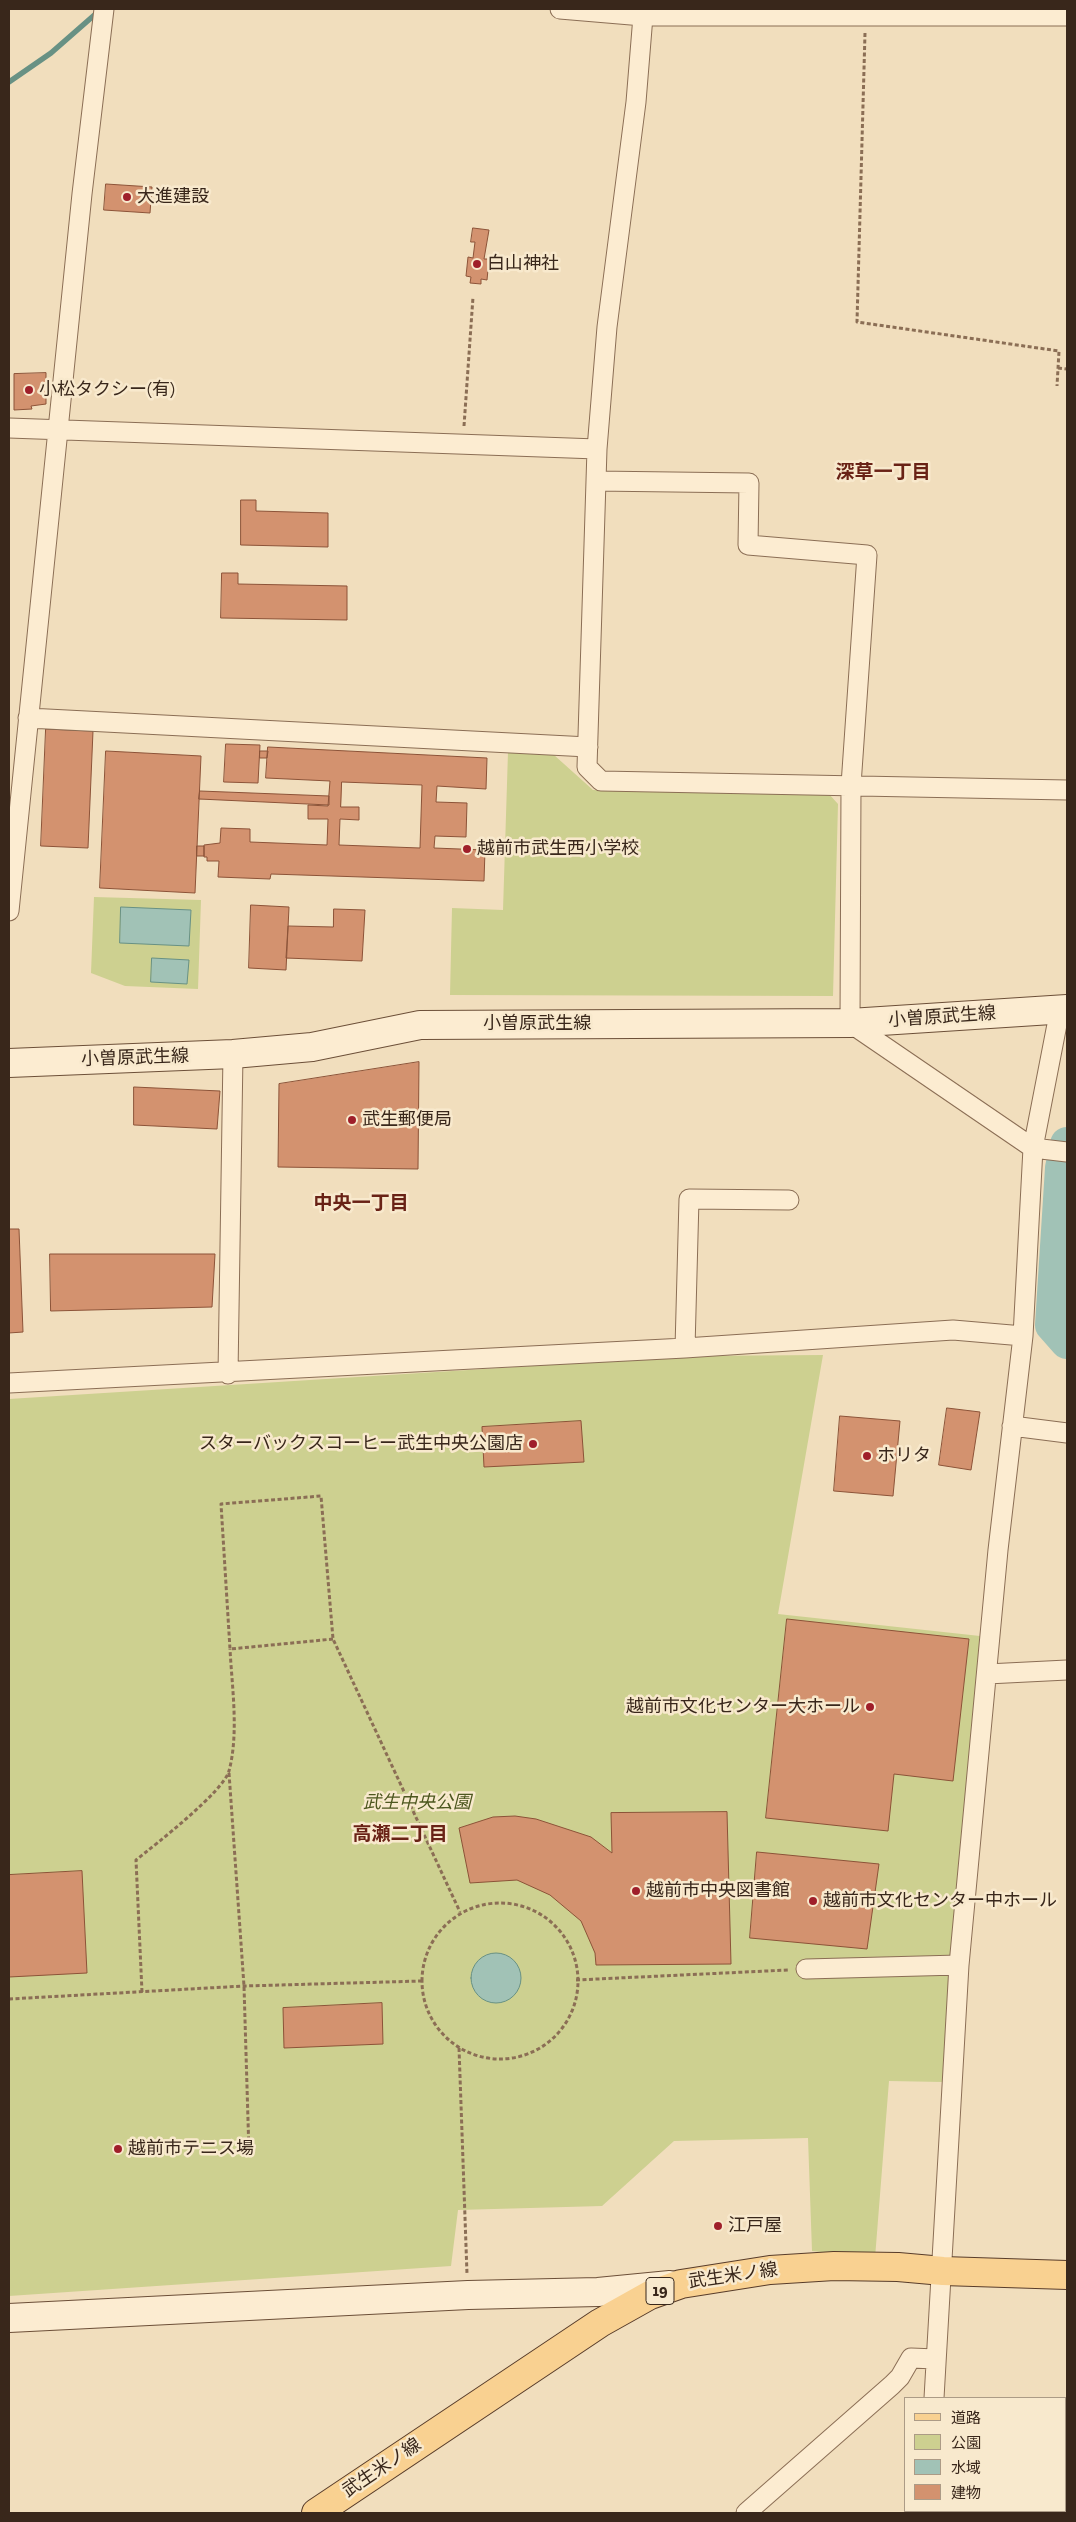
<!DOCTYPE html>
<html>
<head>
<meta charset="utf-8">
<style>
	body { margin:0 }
	#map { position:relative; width:1076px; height:2522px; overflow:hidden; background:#f1debd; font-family:"Zilla Slab","Noto Sans JP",serif }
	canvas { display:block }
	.frame { position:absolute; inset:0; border:10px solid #39271b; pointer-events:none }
	.legend { position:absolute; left:904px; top:2397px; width:162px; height:115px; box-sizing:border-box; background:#f8e9cd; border:1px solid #ac9b86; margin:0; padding:6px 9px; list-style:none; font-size:15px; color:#39271b }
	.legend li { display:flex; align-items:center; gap:10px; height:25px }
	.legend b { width:25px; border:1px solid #ac9b86 }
</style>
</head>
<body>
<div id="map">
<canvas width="1076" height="2522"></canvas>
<div class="frame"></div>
<ul class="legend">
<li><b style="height:6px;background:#f9d191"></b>道路</li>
<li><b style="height:14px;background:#cdd090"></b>公園</li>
<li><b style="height:14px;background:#a1c2b6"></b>水域</li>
<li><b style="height:14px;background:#d3926f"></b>建物</li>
</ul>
</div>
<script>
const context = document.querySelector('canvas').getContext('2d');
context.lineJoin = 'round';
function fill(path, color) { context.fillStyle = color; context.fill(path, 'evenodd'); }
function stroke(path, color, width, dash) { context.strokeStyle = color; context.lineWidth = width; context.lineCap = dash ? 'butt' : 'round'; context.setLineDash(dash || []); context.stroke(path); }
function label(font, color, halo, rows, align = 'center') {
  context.font = font + ' "Zilla Slab","Noto Sans JP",serif'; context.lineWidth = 5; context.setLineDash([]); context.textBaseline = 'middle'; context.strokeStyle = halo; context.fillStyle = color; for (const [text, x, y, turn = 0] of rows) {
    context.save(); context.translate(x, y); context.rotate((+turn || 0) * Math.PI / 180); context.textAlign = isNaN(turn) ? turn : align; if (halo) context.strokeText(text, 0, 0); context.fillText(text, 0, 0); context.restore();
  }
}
fill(new Path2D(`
	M508 752 554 755 593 790 829 794 838 804 833 996 450 995 452 908 503 910Z
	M94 897 201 900 198 989 125 986 91 973Z
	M823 1355 778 1614 980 1636 943 2082 889 2081 875 2258 812 2251 808 2138 674 2141 602 2206 458 2210 451 2266 9 2296V1399L690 1356Z`), '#cdd090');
const water = new Path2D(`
	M121 907 191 910 189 946 120 943Z
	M152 958 189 960 187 984 151 982Z
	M471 1978a25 25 0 1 1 50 0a25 25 0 1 1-50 0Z`);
fill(water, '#a1c2b6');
stroke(water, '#689184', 1);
stroke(new Path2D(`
	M9 82 51 53 99 11`), '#689184', 5.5);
stroke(new Path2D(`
	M1067 1144 1062 1168 1052 1325 1067 1342`), '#a1c2b6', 34);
const building = new Path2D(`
	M106 184 152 187 150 213 104 210Z
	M473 228 489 230 484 259H489L487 280 481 279V284L470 283 471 277 466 276 468 257 473 258 475 242H471Z
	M46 373V404L31 406 32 409 14 410V374Z
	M241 500H256V511L328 513V547L241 545Z
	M222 573H238V584L347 586V620L221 618Z
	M46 729 93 731 88 848 41 846Z
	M226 744 260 745 258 783 224 782Z
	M268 747 487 758 486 789 437 786 436 802 467 803 466 837 435 836 434 848 485 850 484 881 271 874 270 879 218 877 219 861H207V857H204V845L220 843 221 828 250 829V842L327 845 328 819H308V805L328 806 330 781 266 778ZM342 782 422 785 420 848 339 845 340 819 359 820V807H341Z
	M106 751 201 756 195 893 100 888Z
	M260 751H268L267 758H260Z
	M200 791 329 796V805L199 799Z
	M197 846H204V856H197Z
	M251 905 289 907 286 970 249 968Z
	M334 909 365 910 362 961 286 958 288 926 333 927Z
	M419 1062 418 1169 278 1167 279 1084Z
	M134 1087 220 1091 217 1129 134 1125Z
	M9 1229H19L23 1332 9 1333Z
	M50 1254H215L212 1307 51 1311Z
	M947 1408 980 1412 971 1470 939 1465Z
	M840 1416 900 1421 893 1496 834 1491Z
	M581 1421 584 1462 484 1467 482 1427Z
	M787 1619 969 1639 953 1781 894 1774 888 1831 766 1818Z
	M727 1812 731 1964 596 1965 595 1953 581 1921 550 1895 517 1880 470 1883 459 1828 493 1817 515 1816 536 1819 591 1837 612 1853 611 1813Z
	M757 1852 879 1864 867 1949 750 1938Z
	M82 1871 87 1973 9 1977V1875Z
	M382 2003 383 2044 284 2048 283 2008Z`);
fill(building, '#d3926f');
stroke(building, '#8c5338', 1);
const street = new Path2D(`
	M560 9 643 16H1067
	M643 16 636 102 607 327 597 449 587 767 601 781 1067 790
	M9 428 597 449
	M596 481 749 483 748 545 867 555 851 785 850 1023 1033 1148 1067 1152
	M28 718 588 747
	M9 911 82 194 104 9
	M685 1348 689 1199 789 1200
	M228 1374 233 1054
	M9 1383 685 1348 953 1330 1023 1336
	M1012 1426 1067 1433
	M987 1674 1067 1670
	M806 1969 959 1965
	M934 2398 959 1965 998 1550 1023 1336 1033 1148 1060 1009
	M746 2513 892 2385 900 2377 911 2358 936 2359
	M929 2513V2511`);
const secondary = new Path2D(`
	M9 1063 233 1054 312 1047 420 1025 850 1023 1067 1009
	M9 2318 468 2295 598 2292 670 2285`);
const primary = new Path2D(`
	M316 2513 600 2323 650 2295 681 2284 770 2270 834 2266 898 2267 943 2271 1067 2275`);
stroke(street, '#8b6e55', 21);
stroke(secondary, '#6c4f38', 30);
stroke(primary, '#583c2a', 30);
stroke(new Path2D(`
	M865 33 857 322 1059 351 1057 386
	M1058 368 1067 369
	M464 426 473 297
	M333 1639 230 1649 221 1504 321 1496 333 1639 460 1912
	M229 1773 244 1986 249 2153
	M422 1981a78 78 0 1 1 156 0a78 78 0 1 1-156 0Z
	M576 1980 788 1970
	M142 1992 136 1860C156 1844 223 1792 229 1771 239 1733 232 1688 230 1649
	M9 1999 244 1986 422 1981
	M459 2048 467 2274`), '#8b6e55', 3, [4, 2.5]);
stroke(street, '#fcecd1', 19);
stroke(secondary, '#fcecd1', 28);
stroke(primary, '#f9d191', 28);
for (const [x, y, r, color] of [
	[127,197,5,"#9f1f2a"],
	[477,264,5,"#9f1f2a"],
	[29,390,5,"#9f1f2a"],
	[467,849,5,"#9f1f2a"],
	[352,1120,5,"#9f1f2a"],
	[533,1444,5,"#9f1f2a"],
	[867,1456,5,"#9f1f2a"],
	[870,1707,5,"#9f1f2a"],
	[636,1891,5,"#9f1f2a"],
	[813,1901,5,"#9f1f2a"],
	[118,2149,5,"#9f1f2a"],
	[718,2226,5,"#9f1f2a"]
]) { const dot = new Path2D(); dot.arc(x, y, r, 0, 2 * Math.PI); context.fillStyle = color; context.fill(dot); stroke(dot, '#f8e9cd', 2); }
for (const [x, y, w] of [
	[660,2291,28]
]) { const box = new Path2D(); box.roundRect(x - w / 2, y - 13.5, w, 27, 4); context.fillStyle = '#f8e9cd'; context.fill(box); stroke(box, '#39271b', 1); }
label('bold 16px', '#39271b', null, [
	["19",660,2291]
]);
label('18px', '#39271b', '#f8e9cd', [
	["大進建設",137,197],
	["白山神社",487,264],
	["小松タクシー(有)",39,390],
	["越前市武生西小学校",477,849],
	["武生郵便局",362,1120],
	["スターバックスコーヒー武生中央公園店",523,1444,"right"],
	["ホリタ",877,1456],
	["越前市文化センター大ホール",860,1707,"right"],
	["越前市中央図書館",646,1891],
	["越前市文化センター中ホール",823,1901],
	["越前市テニス場",128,2149],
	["江戸屋",728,2226]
], 'left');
label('18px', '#39271b', '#f8e9cd', [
	["小曽原武生線",942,1017,-4],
	["小曽原武生線",537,1024],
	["小曽原武生線",135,1058,-2],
	["武生米ノ線",733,2276,-8],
	["武生米ノ線",382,2468,-34]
]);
label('italic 18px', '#4d571f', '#f8e9cd', [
	["武生中央公園",417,1803]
]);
label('bold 19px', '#692216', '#f8e9cd', [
	["深草一丁目",883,473],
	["中央一丁目",361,1204],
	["高瀬二丁目",400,1835]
]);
</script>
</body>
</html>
